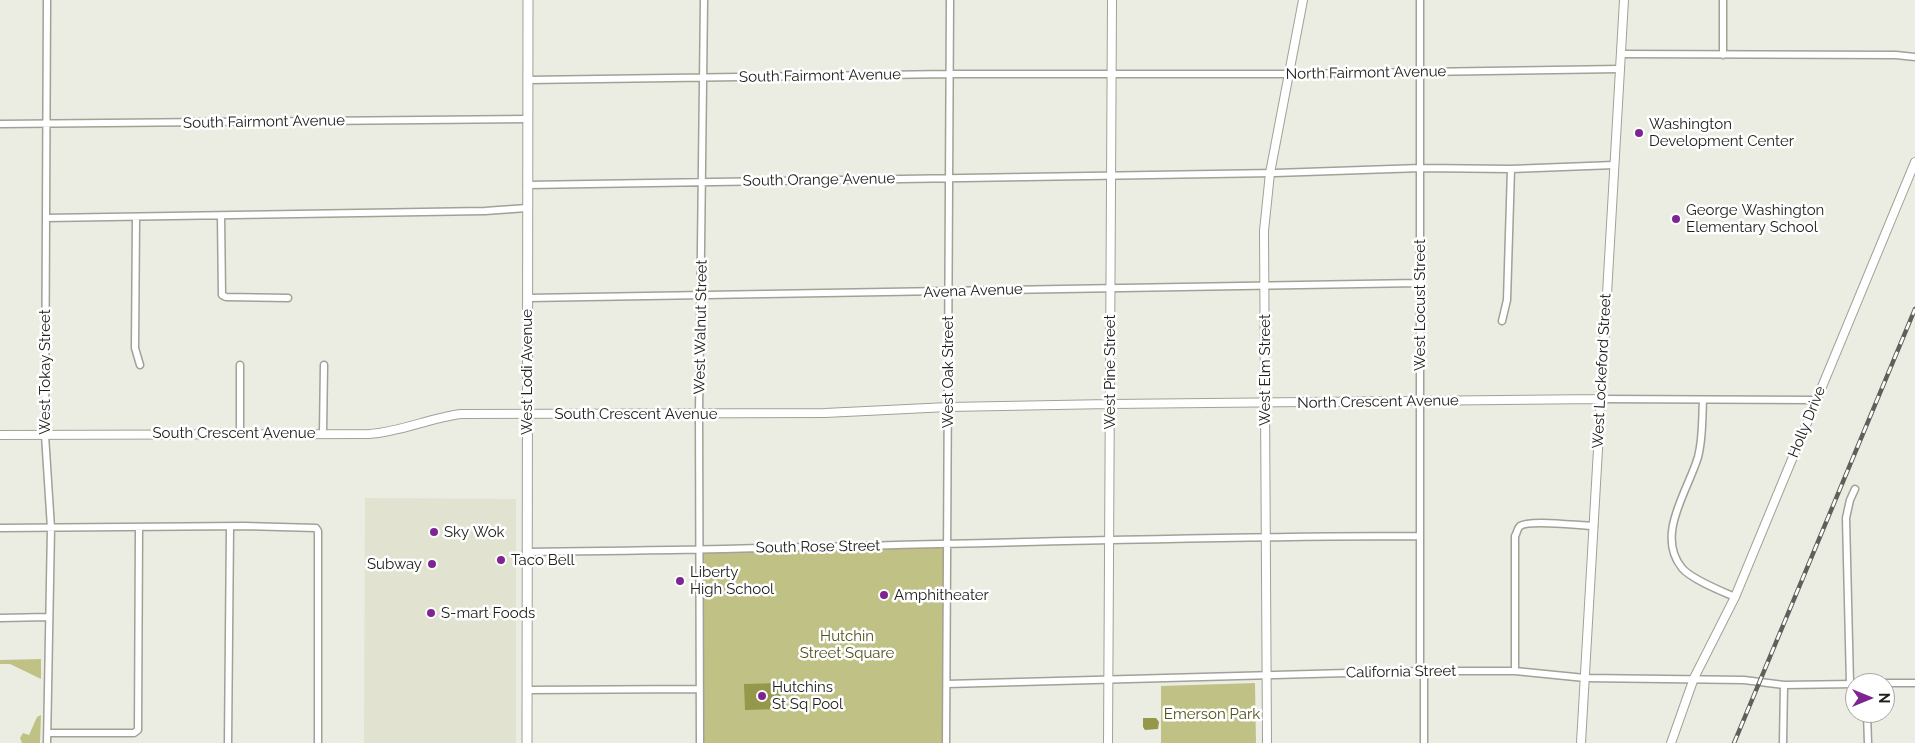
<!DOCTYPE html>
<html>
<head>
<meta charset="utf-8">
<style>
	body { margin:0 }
	#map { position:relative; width:1915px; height:743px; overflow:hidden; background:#ecede2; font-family:Raleway,sans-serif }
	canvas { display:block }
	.north { position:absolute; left:1845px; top:673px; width:50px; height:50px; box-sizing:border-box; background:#fff; border:1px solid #a6a6a4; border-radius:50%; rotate:90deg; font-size:14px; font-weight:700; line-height:20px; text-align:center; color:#20201c }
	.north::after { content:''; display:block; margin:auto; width:18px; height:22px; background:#7f2592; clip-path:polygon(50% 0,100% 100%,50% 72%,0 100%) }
</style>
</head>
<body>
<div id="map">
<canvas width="1915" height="743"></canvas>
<div class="north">N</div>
</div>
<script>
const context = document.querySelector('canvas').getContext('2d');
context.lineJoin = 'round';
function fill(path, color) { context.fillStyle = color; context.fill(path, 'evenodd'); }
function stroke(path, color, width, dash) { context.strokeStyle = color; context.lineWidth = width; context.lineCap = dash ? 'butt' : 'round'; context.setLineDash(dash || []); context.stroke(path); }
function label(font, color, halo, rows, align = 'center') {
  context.font = font + ' Raleway,sans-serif'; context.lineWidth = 5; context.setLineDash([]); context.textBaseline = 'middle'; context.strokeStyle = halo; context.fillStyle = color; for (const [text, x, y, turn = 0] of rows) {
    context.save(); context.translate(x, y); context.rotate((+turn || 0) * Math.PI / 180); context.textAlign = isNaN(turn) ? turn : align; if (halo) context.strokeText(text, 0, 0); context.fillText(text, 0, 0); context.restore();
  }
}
fill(new Path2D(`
	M365 498 516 499V743H364Z`), '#e1e2cf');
fill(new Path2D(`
	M947 544 946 743H700L701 550Z
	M41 659V679L10 664H0V660Z
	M1255 683 1256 743H1161V686Z
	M41 715 40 743H22L20 738 23 733 29 735 37 717Z`), '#c0c285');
fill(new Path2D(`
	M780 683 781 709 745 710 744 684Z
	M1143 718H1156L1159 722 1158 729 1145 730 1143 727Z`), '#95974a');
const minor = new Path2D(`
	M1420 0V671
	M1723 0V55
	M1621 54 1896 55 1915 57
	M528 80 950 74H1289L1620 69
	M0 124 528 119
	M527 185 1275 173 1421 168 1511 169 1614 165
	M221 216 222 295 226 297 288 298
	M46 218 485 211 527 208
	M136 218 135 348 140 365
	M528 298 1419 283
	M1502 321 1507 300 1511 169
	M240 365V434
	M1600 399 1816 400
	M1703 400C1702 419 1703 438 1698 457 1688 491 1655 535 1682 568 1691 579 1721 591 1735 597
	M323 433 324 365
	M0 528 244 526 316 528 318 531V743
	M526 552C824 550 1122 536 1420 536
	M0 618 49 617
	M1424 671V743
	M1515 671V536C1517 533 1517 529 1520 526 1530 519 1580 526 1594 526
	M1885 683H1915
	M947 684 1420 671H1515L1585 678 1744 680 1784 685 1855 684
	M1850 684 1846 518 1850 500 1855 489
	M527 690 700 689
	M1867 713 1868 743
	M49 733H134L138 730 139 527
	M47 743 51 528 45 435 47 0
	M228 743 230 527
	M700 743 699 413 704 0
	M946 743 950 0
	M1783 743 1784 685`);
const tertiary = new Path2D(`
	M0 435 369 434C401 432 429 418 461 414L825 413 948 407 1110 404 1600 399
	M1108 743 1112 0
	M1267 743 1264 231 1270 173 1303 0
	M1581 743 1624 0
	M1671 743 1694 678 1735 597 1915 162`);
const secondary = new Path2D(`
	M527 743 528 0`);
stroke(minor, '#a1a197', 9);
stroke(tertiary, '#a1a197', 10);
stroke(secondary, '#a1a197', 11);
stroke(minor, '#fff', 6);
stroke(tertiary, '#fff', 8);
stroke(secondary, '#fff', 9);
const rail = new Path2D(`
	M1734 743 1915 309`);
stroke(rail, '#60605a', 4.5);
stroke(rail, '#fff', 2.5, [8]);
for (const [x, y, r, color] of [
	[1639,133,5,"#7f2592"],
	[1676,219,5,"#7f2592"],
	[434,532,5,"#7f2592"],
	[501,560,5,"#7f2592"],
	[432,564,5,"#7f2592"],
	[680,581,5,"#7f2592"],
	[884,595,5,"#7f2592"],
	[431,613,5,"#7f2592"],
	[762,696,5,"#7f2592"]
]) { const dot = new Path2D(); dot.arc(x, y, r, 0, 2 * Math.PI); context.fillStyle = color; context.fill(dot); stroke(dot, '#fff', 2); }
label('15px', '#20201c', '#fff', [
	["North Fairmont Avenue",1366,73,-1],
	["South Fairmont Avenue",820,76,-1],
	["South Fairmont Avenue",264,122,-1],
	["South Orange Avenue",819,180,-1],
	["Avena Avenue",973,291,-2],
	["West Locust Street",1420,305,-90],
	["West Walnut Street",701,327,-89],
	["West Elm Street",1265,370,-90],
	["West Lockeford Street",1602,371,-87],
	["West Tokay Street",45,372,-90],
	["West Lodi Avenue",527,372,-90],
	["West Oak Street",948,372,-90],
	["West Pine Street",1110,372,-90],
	["North Crescent Avenue",1378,402,-1],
	["South Crescent Avenue",636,414],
	["Holly Drive",1807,422,-68],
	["South Crescent Avenue",234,433],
	["South Rose Street",818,547,-1],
	["California Street",1401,672,-1]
]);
label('15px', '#20201c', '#fff', [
	["Washington",1649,124],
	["Development Center",1649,141],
	["George Washington",1686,210],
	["Elementary School",1686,227],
	["Sky Wok",444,532],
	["Taco Bell",511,560],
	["Subway",422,564,"right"],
	["Liberty",690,572],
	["High School",690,589],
	["Amphitheater",894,595],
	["S-mart Foods",441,613],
	["Hutchins",772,687],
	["St Sq Pool",772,704]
], 'left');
label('15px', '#515219', '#fff', [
	["Hutchin",847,636],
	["Street Square",847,653],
	["Emerson Park",1212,714]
]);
</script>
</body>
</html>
